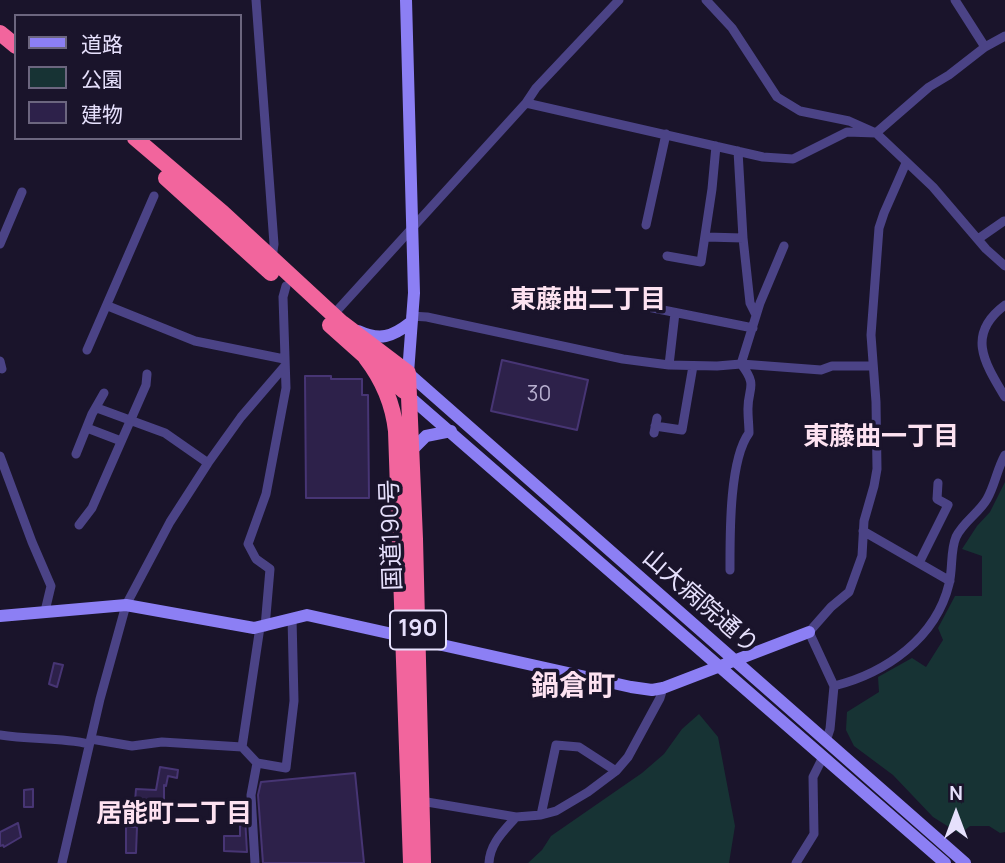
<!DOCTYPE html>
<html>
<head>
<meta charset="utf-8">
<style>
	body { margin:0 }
	#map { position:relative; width:1005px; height:863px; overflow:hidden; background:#1a142b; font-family:Manrope,"Noto Sans JP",sans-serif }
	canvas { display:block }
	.legend { position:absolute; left:14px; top:14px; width:228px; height:126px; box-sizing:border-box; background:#1a142b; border:2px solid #6c667f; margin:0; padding:9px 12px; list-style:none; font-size:21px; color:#e6e0fc }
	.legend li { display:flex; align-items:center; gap:14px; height:35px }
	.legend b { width:35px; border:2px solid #6c667f }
	.north { position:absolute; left:921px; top:779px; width:70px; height:70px; -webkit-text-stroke:5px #1a142b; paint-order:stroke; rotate:0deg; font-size:19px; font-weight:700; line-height:28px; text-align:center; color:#e6e0fc }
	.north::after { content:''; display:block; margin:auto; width:24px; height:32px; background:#e6e0fc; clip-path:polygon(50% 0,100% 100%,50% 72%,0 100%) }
</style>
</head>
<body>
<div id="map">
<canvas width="1005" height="863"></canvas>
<ul class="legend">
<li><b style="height:9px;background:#8c7ff4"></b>道路</li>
<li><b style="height:19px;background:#173334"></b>公園</li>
<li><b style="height:19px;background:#2d214a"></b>建物</li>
</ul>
<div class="north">N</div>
</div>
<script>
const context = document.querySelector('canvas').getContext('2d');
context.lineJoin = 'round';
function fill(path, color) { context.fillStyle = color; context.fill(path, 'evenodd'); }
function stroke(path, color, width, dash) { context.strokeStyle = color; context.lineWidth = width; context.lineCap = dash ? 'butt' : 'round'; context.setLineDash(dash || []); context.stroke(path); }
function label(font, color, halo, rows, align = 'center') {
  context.font = font + ' Manrope,"Noto Sans JP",sans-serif'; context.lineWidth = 7; context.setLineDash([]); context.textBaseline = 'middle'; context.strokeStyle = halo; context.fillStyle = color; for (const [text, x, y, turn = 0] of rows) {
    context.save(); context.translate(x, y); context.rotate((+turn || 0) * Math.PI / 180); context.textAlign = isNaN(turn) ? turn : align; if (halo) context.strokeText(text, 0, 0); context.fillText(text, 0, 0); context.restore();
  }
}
fill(new Path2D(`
	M1005 482V832L1000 833 989 826H970L960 834 933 817 893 775 854 746 846 730 847 712 879 692 878 677 912 658 926 667 943 640 938 628 955 596H982V556L962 549 977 526 990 512Z
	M699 714 718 737 735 826 729 863H528L542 850 551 836 642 773 664 754 682 729Z`), '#173334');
const building = new Path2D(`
	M502 360 588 380 577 430 491 411Z
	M305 376H331V379H362V395H368L369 498H306Z
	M54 663 63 665 57 687 49 684Z
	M160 767 178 770 177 778 168 776 166 786 164 785V803L135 802 136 789 156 790Z
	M355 773 364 863H263L258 795 261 782Z
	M33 789V807H24V790Z
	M240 817H245L247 852 224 851V836H240Z
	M18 823 21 837 4 847 3 845 0 846V832Z
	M126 827H137L136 853H126Z`);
fill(building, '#2d214a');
stroke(building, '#473574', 2);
stroke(new Path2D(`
	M256 0 274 244 272 258
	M706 0 732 28 777 97 800 111 849 121 876 133 933 187 986 249 1005 266
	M955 0 985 47
	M526 103 763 157 793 159 847 132 876 133 929 87 949 75 985 47 1005 36
	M738 151 743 238 750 303 756 315
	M906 163 884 213 879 228 871 335 876 402 877 469 874 486 864 521 862 556 849 592 831 607 809 632 834 686C886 673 936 638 949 584 953 569 950 551 956 537 963 522 979 513 987 499 995 485 997 469 1005 455
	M646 225 666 134
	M706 237 743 238
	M978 239 1004 221
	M0 244 22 192
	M667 256 701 262 712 189 716 146
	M1005 305C966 334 984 362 1005 397
	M108 306 195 341 284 359
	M648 307 753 328
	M333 315 526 103 536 88 619 0
	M411 316 427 317 623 359 669 365 717 366 741 364 821 370 832 366H873
	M87 350 154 196
	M0 361 2 369
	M669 365 675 313
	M97 408 165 433 208 463
	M655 426 682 430 693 366
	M87 428 121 441
	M654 433 657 418
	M76 454 92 414 104 393
	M0 456 32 542 51 586 45 611
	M79 525 92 508 146 385 147 374
	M863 531 950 581
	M919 563 948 505 937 499 938 483
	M730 570C730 536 729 460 749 433 749 426 748 418 748 411 747 388 759 387 741 364L760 303 784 246
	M265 627 270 569 256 559 248 544 266 494 286 388 283 297 286 286
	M0 735C30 740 60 737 89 744
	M91 739 132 746 162 742 242 747 257 763 286 768 294 701 292 618
	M826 741 830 729 834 686
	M242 747 260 627
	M421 801 516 817 541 815 556 811 588 792 616 771 628 757 660 698 663 688
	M541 815 556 745 579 747 616 771
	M62 863 100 699 126 605 170 522 208 463 241 417 284 367
	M255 863 251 795 257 763
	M489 863C490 843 504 831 516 817
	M796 863 814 834 813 777 823 757`), '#4b4386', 9);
stroke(new Path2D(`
	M406 0 414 293 408 373 965 863
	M358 331C380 341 392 337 410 323
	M404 392 945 863
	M411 451 426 436 451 431
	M0 616 126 605 254 628 307 615 631 687 652 690 663 688 809 632`), '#8c7ff4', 12);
stroke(new Path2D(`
	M0 33 16 46
	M135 138 223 213 342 323 408 373 415 539 423 863
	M166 178 271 273
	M330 325 404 391
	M366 358C383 380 393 404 396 431L411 863`), '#f2659d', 16);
label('21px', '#b8b0d0', null, [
	["30",539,395]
]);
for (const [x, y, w] of [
	[418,630,56]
]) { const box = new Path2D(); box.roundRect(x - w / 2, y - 19.5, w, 39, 5); context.fillStyle = '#1a142b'; context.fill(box); stroke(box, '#e6e0fc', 2); }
label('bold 23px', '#e6e0fc', null, [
	["190",418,630]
]);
label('24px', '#e6e0fc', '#1a142b', [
	["国道190号",392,535,-92],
	["山大病院通り",700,602,41]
]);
label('bold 26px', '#fde2f1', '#1a142b', [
	["東藤曲二丁目",588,301],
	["東藤曲一丁目",881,438],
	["居能町二丁目",174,815]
]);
label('bold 28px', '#fde2f1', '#1a142b', [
	["鍋倉町",573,687]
]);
</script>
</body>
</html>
